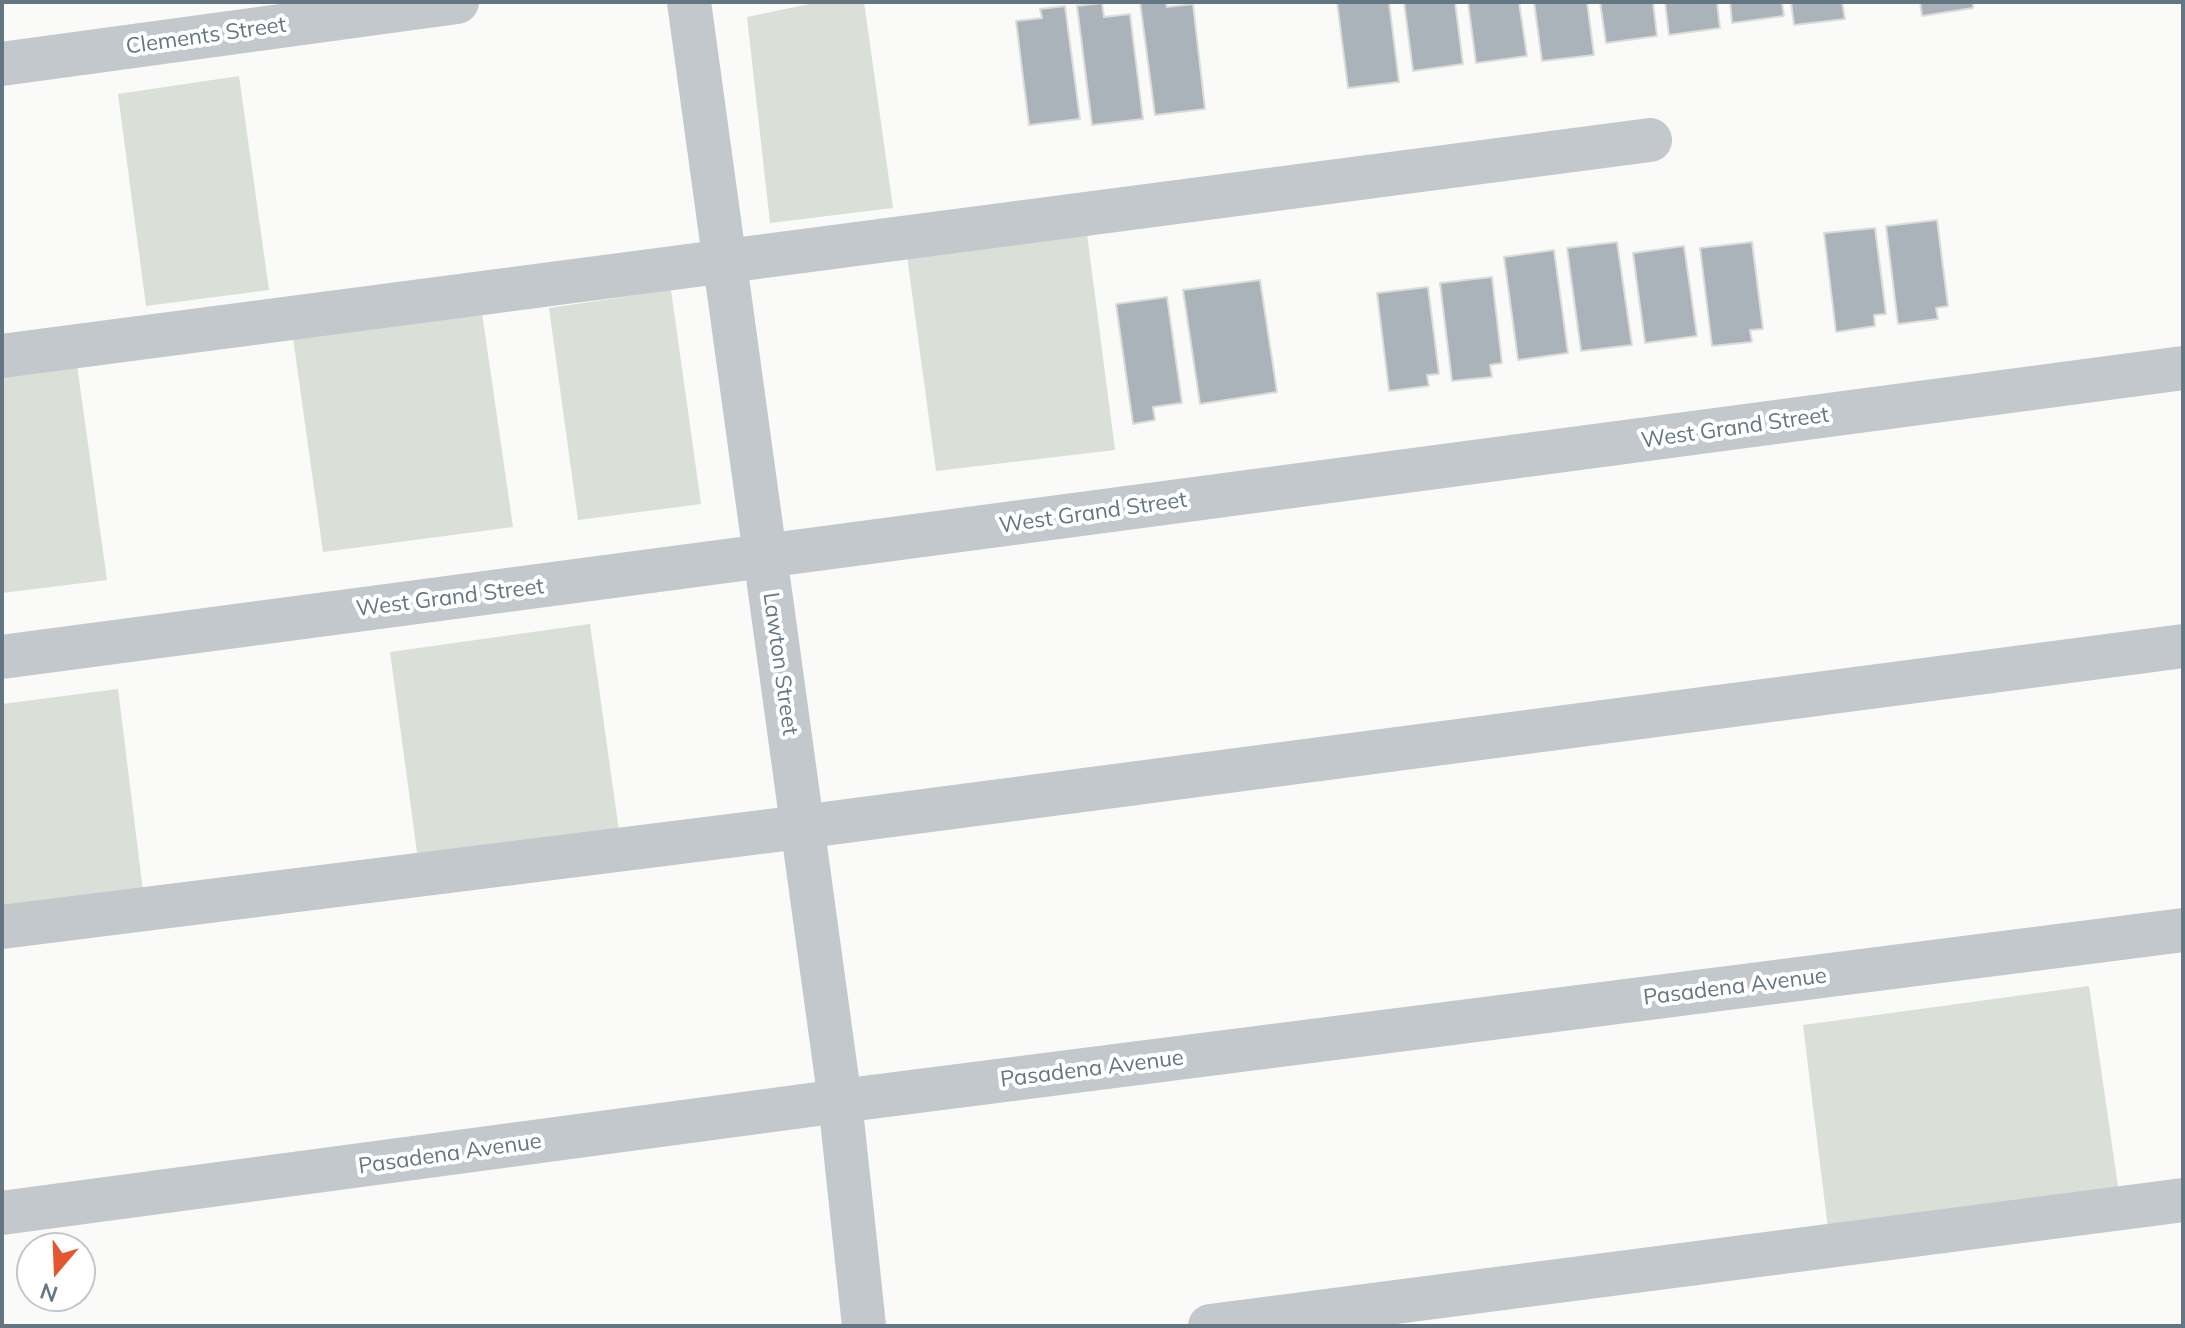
<!DOCTYPE html>
<html>
<head>
<meta charset="utf-8">
<style>
	body { margin:0 }
	#map { position:relative; width:2185px; height:1328px; overflow:hidden; background:#fafaf8; font-family:Mulish,sans-serif }
	canvas { display:block }
	.frame { position:absolute; inset:0; border:4px solid #657683; pointer-events:none }
	.north { position:absolute; left:16px; top:1232px; width:80px; height:80px; box-sizing:border-box; background:#fff; border:2px solid #c1c8cd; border-radius:50%; rotate:199deg; font-size:22px; font-weight:700; line-height:32px; text-align:center; color:#657683 }
	.north::after { content:''; display:block; margin:auto; width:28px; height:36px; background:#e4572e; clip-path:polygon(50% 0,100% 100%,50% 72%,0 100%) }
</style>
</head>
<body>
<div id="map">
<canvas width="2185" height="1328"></canvas>
<div class="frame"></div>
<div class="north">N</div>
</div>
<script>
const context = document.querySelector('canvas').getContext('2d');
context.lineJoin = 'round';
function fill(path, color) { context.fillStyle = color; context.fill(path, 'evenodd'); }
function stroke(path, color, width, dash) { context.strokeStyle = color; context.lineWidth = width; context.lineCap = dash ? 'butt' : 'round'; context.setLineDash(dash || []); context.stroke(path); }
function label(font, color, halo, rows, align = 'center') {
  context.font = font + ' Mulish,sans-serif'; context.lineWidth = 8; context.setLineDash([]); context.textBaseline = 'middle'; context.strokeStyle = halo; context.fillStyle = color; for (const [text, x, y, turn = 0] of rows) {
    context.save(); context.translate(x, y); context.rotate((+turn || 0) * Math.PI / 180); context.textAlign = isNaN(turn) ? turn : align; if (halo) context.strokeText(text, 0, 0); context.fillText(text, 0, 0); context.restore();
  }
}
fill(new Path2D(`
	M819 2H864L893 208 770 223 747 17Z
	M239 76 269 290 146 306 118 94Z
	M1087 234 1115 450 936 471 907 256Z
	M671 290 701 504 578 520 549 308Z
	M482 313 513 527 323 552 293 338Z
	M77 365 107 580 2 593V376Z
	M590 624 620 838 419 867 390 652Z
	M118 689 144 899 2 916V704Z
	M2089 986 2120 1200 1829 1237 1803 1025Z`), '#dadfd7');
const building = new Path2D(`
	M1140 2H1166L1167 7 1193 4 1205 109 1155 115Z
	M1337 2H1389L1399 82 1348 88Z
	M1404 2H1455L1463 64 1413 71Z
	M1468 2H1519L1527 56 1476 63Z
	M1534 2H1587L1594 55 1542 61Z
	M1600 2H1653L1657 36 1606 43Z
	M1665 2H1717L1720 28 1669 35Z
	M1730 2H1782L1784 16 1732 23Z
	M1791 2H1842L1845 19 1794 25Z
	M1920 2H1973V8L1922 16Z
	M1102 3 1104 17 1130 14 1143 119 1092 125 1077 6Z
	M1065 6 1080 119 1029 125 1016 21 1042 18 1040 9Z
	M1937 220 1948 306 1936 308 1938 319 1898 324 1886 226Z
	M1875 228 1886 314 1874 315 1875 326 1836 332 1824 233Z
	M1617 242 1632 345 1581 351 1567 248Z
	M1752 242 1763 329 1750 330 1752 342 1712 346 1700 248Z
	M1684 246 1697 336 1645 343 1633 253Z
	M1554 250 1568 353 1518 360 1504 257Z
	M1492 277 1502 363 1490 365 1492 377 1452 381 1440 283Z
	M1260 280 1277 392 1200 404 1183 290Z
	M1428 287 1439 374 1427 375 1429 386 1389 391 1377 293Z
	M1167 297 1182 403 1153 407 1155 420 1133 424 1116 304Z`);
fill(building, '#aab3b9');
stroke(building, '#dcdcda', 2);
stroke(new Path2D(`
	M689 2 840 1101 864 1326
	M2 64 457 2
	M2 356 1650 140
	M2 657 2183 368
	M2 927 801 827 2183 646
	M2 1213 840 1101 2183 930
	M1210 1326 2183 1200`), '#c3c8cc', 44);
label('22px', '#657683', '#fff', [
	["Clements Street",206,36,-8],
	["West Grand Street",1735,428,-8],
	["West Grand Street",1093,513,-8],
	["West Grand Street",450,598,-7],
	["Lawton Street",780,664,82],
	["Pasadena Avenue",1735,987,-7],
	["Pasadena Avenue",1092,1069,-7],
	["Pasadena Avenue",450,1154,-8]
]);
</script>
</body>
</html>
